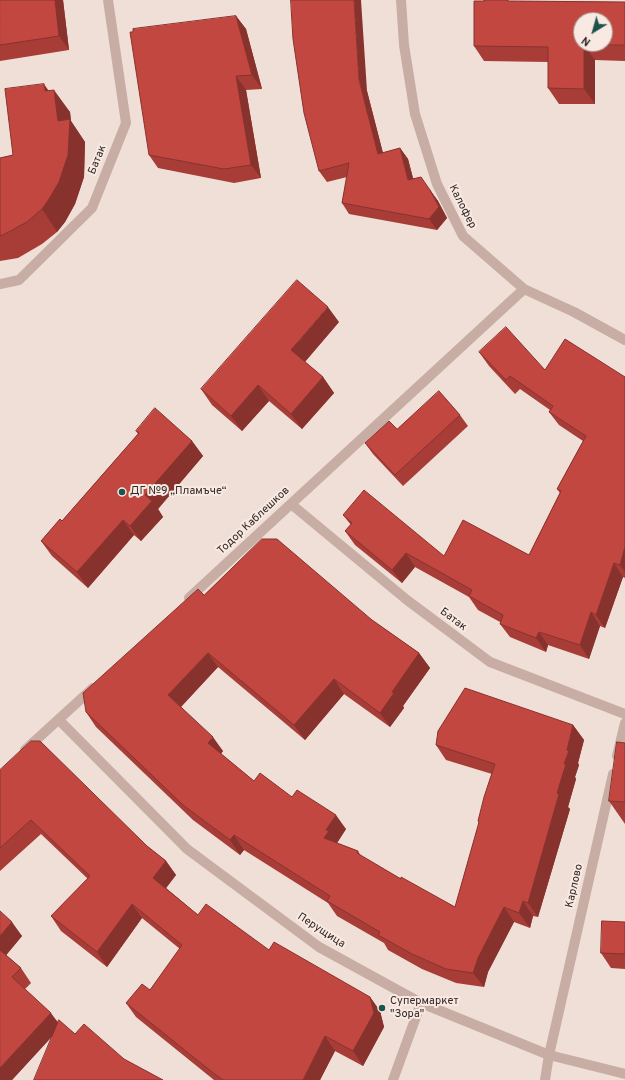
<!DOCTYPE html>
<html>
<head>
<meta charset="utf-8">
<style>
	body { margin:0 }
	#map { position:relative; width:625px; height:1080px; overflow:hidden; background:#f0dfd7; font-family:Overpass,sans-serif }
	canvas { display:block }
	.north { position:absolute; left:573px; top:12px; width:40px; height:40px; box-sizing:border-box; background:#f8eae2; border:1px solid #a99c96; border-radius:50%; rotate:217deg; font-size:11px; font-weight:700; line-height:16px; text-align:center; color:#322725 }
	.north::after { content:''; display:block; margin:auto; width:14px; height:18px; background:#1c534c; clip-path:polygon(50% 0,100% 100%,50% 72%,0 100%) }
</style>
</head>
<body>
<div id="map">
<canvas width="625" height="1080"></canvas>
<div class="north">N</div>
</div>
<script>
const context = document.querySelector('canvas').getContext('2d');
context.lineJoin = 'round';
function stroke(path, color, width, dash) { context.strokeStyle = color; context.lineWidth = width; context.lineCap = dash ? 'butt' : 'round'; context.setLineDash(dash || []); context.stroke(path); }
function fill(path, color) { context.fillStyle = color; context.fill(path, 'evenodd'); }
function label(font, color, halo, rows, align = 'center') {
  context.font = font + ' Overpass,sans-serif'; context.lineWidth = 4; context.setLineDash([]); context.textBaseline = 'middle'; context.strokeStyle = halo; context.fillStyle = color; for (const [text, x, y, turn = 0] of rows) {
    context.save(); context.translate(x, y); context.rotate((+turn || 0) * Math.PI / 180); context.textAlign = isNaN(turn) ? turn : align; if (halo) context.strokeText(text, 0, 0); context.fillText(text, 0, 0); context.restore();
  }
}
stroke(new Path2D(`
	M393 1080 421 1003`), '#c7ada3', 10);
stroke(new Path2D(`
	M401 0 404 45 415 114 437 184 463 236 524 289 574 312 625 340
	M0 284 19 280 92 208 126 123 108 0
	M291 504 407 600 490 662 625 714
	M189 598 524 289
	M59 720 187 849 319 947 421 1003 549 1055 625 1074
	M25 750 93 688
	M617 756 625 723
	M545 1080 549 1055 613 774`), '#c7ada3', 10);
fill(new Path2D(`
	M0 0H63L69 50 0 61Z
	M484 1 625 2V61L595 60V104H559L548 88V62L484 61 474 46Z
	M236 16 246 29 262 89 246 90 261 178 234 183 158 168 149 155Z
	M49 90 70 112 71 121 85 142 84 177 75 204 65 222 57 232 42 244 18 258 0 261V158L13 155Z
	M367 91 383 153 400 148 408 159 413 178 430 190 438 201 447 218 437 230 349 214 342 203 347 177 327 182 319 171Z
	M339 322 305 362 323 377 334 393 302 429 269 401 242 431 212 405 201 389Z
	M479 352 545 370 625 377V578L623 577 605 628 600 626 589 659 548 645 546 652 510 637 500 624V622L478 610 469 597 415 567 402 583 355 545 345 531 351 525 343 515 444 556 529 555 560 493 557 489 583 441 559 425 549 412 550 410 520 389 515 394 489 366Z
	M460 415 468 426 403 486 373 454 365 443 397 429Z
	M136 431 192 441 203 456 158 509 163 517 141 541 134 535 88 588 52 556 41 541 62 521 138 434Z
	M204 595 372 620 419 653 430 668 403 706 404 708 390 727 344 694 305 740 218 667 181 707 223 751 221 754 254 781 292 797 346 829 337 843 358 851 361 856 401 879 455 907 479 823 478 821 492 774 446 760 436 745 573 725 584 740 578 763 579 765 575 777 576 779 568 807 570 809 538 917 533 916 530 928 514 922 488 972 484 987 456 983 422 969 388 950 384 943 337 916 328 903 244 850 240 855 193 820 96 727 86 712Z
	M625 743V824L609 801Z
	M0 770 147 846 166 861 176 875 166 888 198 915 269 950 370 997 380 1011 384 1027 363 1066 335 1051 320 1080H214L136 1017 126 1003 150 990 180 949 142 918 107 967 61 931 51 916 88 879 41 834 0 871Z
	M0 911 22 936 6 955 21 968 31 983 25 989 58 1022 75 1034 124 1059 51 1037 12 1080H0Z
	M625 922V969L611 968 601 953Z`), '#a83d38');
fill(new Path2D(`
	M55 0H63L69 50 59 36Z
	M354 0H361L367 91 386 165 378 154 359 80Z
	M236 16 246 29 262 89 252 75Z
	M584 45 595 60V104L584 89Z
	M236 76 246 90 261 178 251 165Z
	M44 84 55 100 54 90 70 112 71 121 85 142 84 177 75 204 65 222 57 232 42 209 58 121 45 91Z
	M400 148 408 159 416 190 408 180Z
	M430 190 438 201 447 218 437 230 429 219Z
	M328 307 339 322 302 365 291 350Z
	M323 377 334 393 302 429 291 414Z
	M258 385 269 401 242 431 231 416Z
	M192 441 203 456 158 509 163 517 141 541 130 526 145 495Z
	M123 520 134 535 88 588 77 572Z
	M625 547V572L620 565Z
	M406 553 415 567 402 583 392 570Z
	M614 563 623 577 605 628 596 615Z
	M591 612 600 626 589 659 580 645Z
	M539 632 548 645 546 652 536 638Z
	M208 653 218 667 178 710 168 695Z
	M419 653 430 668 403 706 404 708 390 727 380 713 392 692Z
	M334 679 344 694 305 740 294 725Z
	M573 725 584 740 578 763 579 765 575 777 576 779 568 807 570 809 538 917 528 903 557 793Z
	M213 737 223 751 218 757 208 743Z
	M336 815 346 829 337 843 324 838 326 830Z
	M234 835 244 850 240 855 230 840Z
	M166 861 176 875 163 892 153 878Z
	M523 901 533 916 530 928 519 913Z
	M132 904 142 918 107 967 97 952Z
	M504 907 514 922 488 972 484 987 473 973 478 958Z
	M12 922 22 936 3 959 0 954V936Z
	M370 997 380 1011 384 1027 363 1066 353 1051Z
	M51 1013 61 1027 12 1080H0V1068Z
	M325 1036 335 1051 320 1080H303Z`), '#88322e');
const building = new Path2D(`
	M0 0H55L59 36 0 45Z
	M291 0H354L359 80 378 154 400 148 408 180 421 177 430 190 439 207 429 219 342 203 349 163 319 171 304 113 293 39Z
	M484 0H508V1L625 2V45H584V89L548 88V47L474 46V1H484ZM581 20H605V44H581Z
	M236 16 252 75 236 76 251 165 224 169 149 155 130 32H133V29Z
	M44 84 45 91 54 90 58 121 70 119 68 155 59 182 49 199 42 209 27 222 3 235 0 236V158L13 155 5 89Z
	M297 280 328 307 291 350 323 377 291 414 258 385 231 416 201 389Z
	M506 327 545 370 565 339 625 377V547L620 565 614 563 596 615 591 612 580 645 539 632 536 638 500 624 503 615 469 596 472 590 406 553 392 570 345 531 352 523 343 515 364 490 444 556 463 520 529 555 561 491 557 489 586 436 549 412 553 406 510 376 506 380 479 352Z
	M439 391 460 415 395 475 365 443 389 421 397 429Z
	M155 408 192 441 145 495 152 501 130 526 123 520 77 572 41 541 60 519 62 521 139 433 136 431Z
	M262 539H277L372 620 419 653 392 692 394 693 380 713 334 679 294 725 208 653 168 695 213 737 208 743 254 781 260 773 292 797 297 790 336 815 326 830 329 831 324 838 358 851 357 853 401 879V877L455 907 479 822 478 821 484 797 495 764 436 745 438 731 465 688 573 725 567 750 569 751 564 764H566L557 793 559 794 528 903 523 901 519 913 504 907 478 958 473 973 446 969 412 954 378 935 380 932 327 901 330 896 234 835 230 840 183 805 86 712 83 693 198 589 204 595Z
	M31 741H40L147 846 166 861 153 878 198 915 206 904 269 950 274 942 370 997 374 1013 353 1051 325 1036 303 1080H223L212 1072 126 1003 142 984 150 990 182 945 132 904 97 952 51 916 90 876 31 820 0 848V770Z
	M617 742 625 743V802L609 801Z
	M0 911 12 922 0 936Z
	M602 921 625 922V954L601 953Z
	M0 950 21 968 12 977 51 1013 0 1068Z
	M59 1020 75 1034 84 1024 124 1059 163 1080H34Z`);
fill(building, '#c34741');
stroke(building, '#88322e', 1);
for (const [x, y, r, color] of [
	[122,492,4,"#1c534c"],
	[382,1008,4,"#1c534c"]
]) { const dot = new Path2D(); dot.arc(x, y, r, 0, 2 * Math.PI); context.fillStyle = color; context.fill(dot); stroke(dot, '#f8eae2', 1.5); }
label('11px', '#322725', '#f8eae2', [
	["Батак",98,160,-68],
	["Калофер",462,207,63],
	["Тодор Каблешков",254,521,-43],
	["Батак",453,620,37],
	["Карлово",575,886,-77],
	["Перущица",321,931,33]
]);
label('11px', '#322725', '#f8eae2', [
	["ДГ №9 „Пламъче“",130,492],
	["Супермаркет",390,1002],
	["\"Зора\"",390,1015]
], 'left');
</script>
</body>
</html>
